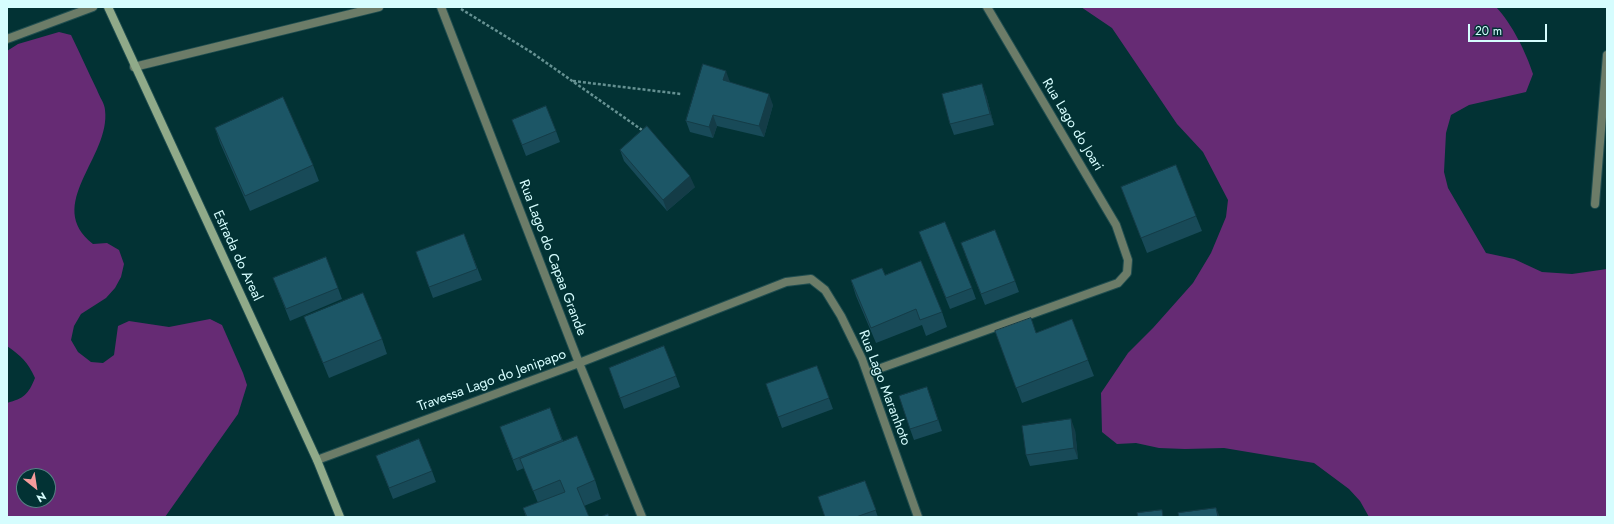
<!DOCTYPE html>
<html>
<head>
<meta charset="utf-8">
<style>
	body { margin:0 }
	#map { position:relative; width:1614px; height:524px; overflow:hidden; background:#023234; font-family:Jost,sans-serif }
	canvas { display:block }
	.frame { position:absolute; inset:0; border:8px solid #d6fdfe; pointer-events:none }
	.north { position:absolute; left:16px; top:468px; width:40px; height:40px; box-sizing:border-box; background:#023234; border:1px solid #578385; border-radius:50%; rotate:150deg; font-size:11px; font-weight:700; line-height:16px; text-align:center; color:#d6fdfe }
	.north::after { content:''; display:block; margin:auto; width:14px; height:18px; background:#f59b9b; clip-path:polygon(50% 0,100% 100%,50% 72%,0 100%) }
	.scale { position:absolute; left:1468px; top:24px; width:79px; height:18px; box-sizing:border-box; border:2px solid #d6fdfe; border-top:0; padding-left:5px; font-size:12px; line-height:14px; white-space:nowrap; color:#d6fdfe; -webkit-text-stroke:3px #023234; paint-order:stroke }
</style>
</head>
<body>
<div id="map">
<canvas width="1614" height="524"></canvas>
<div class="frame"></div>
<div class="north">N</div>
<div class="scale">20 m</div>
</div>
<script>
const context = document.querySelector('canvas').getContext('2d');
context.lineJoin = 'round';
function fill(path, color) { context.fillStyle = color; context.fill(path, 'evenodd'); }
function stroke(path, color, width, dash) { context.strokeStyle = color; context.lineWidth = width; context.lineCap = dash ? 'butt' : 'round'; context.setLineDash(dash || []); context.stroke(path); }
function label(font, color, halo, rows, align = 'center') {
  context.font = font + ' Jost,sans-serif'; context.lineWidth = 3; context.setLineDash([]); context.textBaseline = 'middle'; context.strokeStyle = halo; context.fillStyle = color; for (const [text, x, y, turn = 0] of rows) {
    context.save(); context.translate(x, y); context.rotate((+turn || 0) * Math.PI / 180); context.textAlign = isNaN(turn) ? turn : align; if (halo) context.strokeText(text, 0, 0); context.fillText(text, 0, 0); context.restore();
  }
}
fill(new Path2D(`
	M1081 7H1496C1512 24 1526 52 1533 74L1526 92 1469 105 1451 115 1446 133 1444 172 1448 188 1486 253 1514 259 1542 272 1572 274 1607 269V517H1369L1360 501 1349 489 1314 463 1224 448 1185 449 1159 448 1136 443 1117 444 1102 432 1101 393 1128 353 1153 328 1193 283 1211 253 1226 217 1228 200 1203 152 1177 124 1112 28Z
	M59 32 71 35C80 53 88 72 97 90 99 96 105 104 105 110 111 157 43 205 93 244L107 243 119 250 124 264 121 277 115 288 106 298 81 314 74 326 71 340 78 352 91 362 103 363 114 355 118 326 129 321 169 327 210 319 222 325 243 373 247 385 238 414 165 517H7V403C24 398 28 395 35 378 28 362 21 356 7 346V51L18 44ZM24 476H48V500H24Z`), '#662b74');
const street = new Path2D(`
	M441 7 579 363 642 517
	M7 39 93 7
	M134 67 379 7
	M1595 204 1607 55
	M867 373 1118 283 1127 273 1128 260 1116 225 987 7
	M317 460 579 363 786 282 811 279 825 290 841 316 862 359 918 517`);
const secondary = new Path2D(`
	M108 7 317 460 340 517`);
stroke(street, '#204e50', 10);
stroke(secondary, '#204e50', 10);
stroke(new Path2D(`
	M461 9 531 52 642 130
	M573 81 681 94`), '#659192', 2.5, [3, 2]);
stroke(street, '#6c7c68', 8);
stroke(secondary, '#90aa89', 8);
fill(new Path2D(`
	M730 82 773 105 764 137 717 126 713 138 690 132 686 121Z
	M986 95 994 125 954 135 950 124Z
	M512 120 556 131 560 142 526 156Z
	M215 128 313 165 319 181 250 211 220 143Z
	M620 150 695 187 667 211 624 161Z
	M1121 187 1196 216 1202 231 1147 253Z
	M919 232 972 288 976 299 950 309Z
	M464 234 482 280 433 298 416 252Z
	M965 254 1015 281 1019 292 985 305Z
	M885 275 942 312 947 327 926 336 922 325 876 343 856 296 851 280Z
	M273 278 338 288 342 299 290 321Z
	M304 317 382 339 387 354 329 378Z
	M1072 319 1094 376 1022 403 995 331 1036 333Z
	M817 366 833 409 782 428 766 384Z
	M609 368 676 376 680 387 624 409Z
	M931 398 942 431 914 440 910 429Z
	M550 408 563 441 595 480 601 499 584 506 589 517H526L523 508 538 503 524 468 517 471 504 438Z
	M1075 430 1078 459 1030 466 1026 455Z
	M376 456 432 471 436 482 393 499Z
	M865 481 878 517H825Z`), '#184a58');
fill(new Path2D(`
	M726 71 730 82 727 91 723 80Z
	M982 84 986 95 994 125 990 114Z
	M769 94 773 105 764 137 759 126Z
	M713 115 717 126 713 138 709 127Z
	M690 176 695 187 667 211 663 200Z
	M927 387 931 398 942 431 938 420Z
	M1071 419 1075 430 1078 459 1074 448Z
	M1216 508 1220 517H1218Z`), '#143c47');
const building = new Path2D(`
	M703 64 726 71 723 80 769 94 759 126 713 115 709 127 686 121Z
	M982 84 990 114 950 124 942 94Z
	M283 97 313 165 245 196 215 128Z
	M546 106 556 131 522 145 512 120Z
	M647 126 690 176 663 200 620 150Z
	M1176 165 1196 216 1141 238 1121 187Z
	M945 222 972 288 946 298 919 232Z
	M995 230 1015 281 981 294 961 243Z
	M464 234 477 269 429 287 416 252Z
	M326 257 338 288 286 309 273 278Z
	M921 261 942 312 920 320 916 309 871 328 851 280 882 268 885 275Z
	M363 293 382 339 323 363 304 317Z
	M1031 318 1036 333 1072 319 1088 360 1016 388 995 331Z
	M664 346 676 376 620 398 609 368Z
	M817 366 829 398 778 417 766 384Z
	M927 387 938 420 910 429 899 396Z
	M550 408 562 440 513 460 500 427Z
	M1071 419 1074 448 1026 455 1022 426Z
	M577 436 595 480 577 488 589 517H527L523 508 565 492 560 480 533 491 520 459Z
	M419 439 432 471 389 488 376 456Z
	M865 481 876 510 856 517H825L818 497Z
	M1216 508 1218 517H1179L1178 513Z
	M1162 510 1163 517H1138L1137 513Z
	M608 514 609 517H601Z`);
fill(building, '#1c5666');
stroke(building, '#143c47', 1);
label('14px', '#d6fdfe', '#023234', [
	["Rua Lago do Joari",1072,125,59],
	["Estrada do Areal",237,256,65],
	["Rua Lago do Capaa Grande",552,258,69],
	["Travessa Lago do Jenipapo",492,381,-20],
	["Rua Lago Maranhoto",884,388,69]
]);
</script>
</body>
</html>
